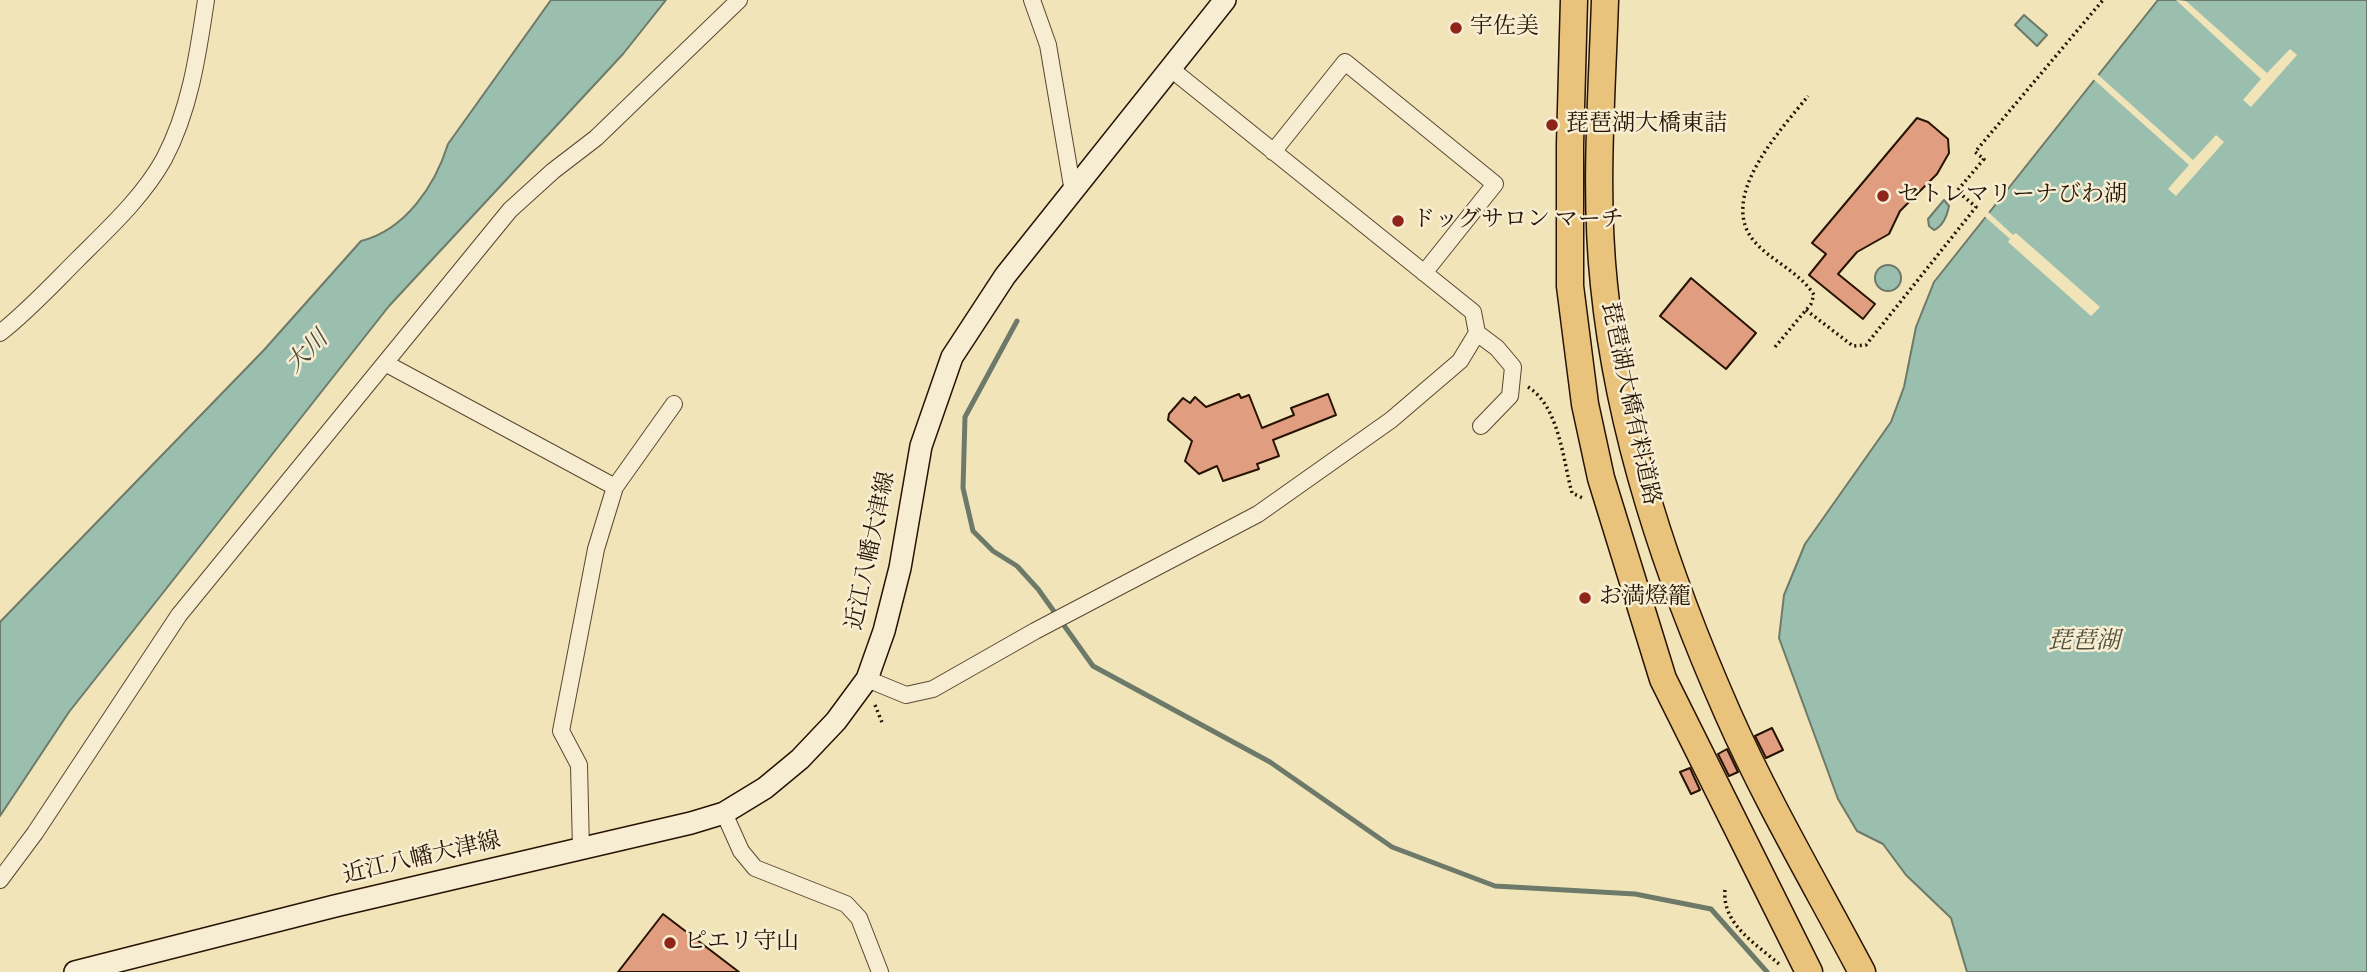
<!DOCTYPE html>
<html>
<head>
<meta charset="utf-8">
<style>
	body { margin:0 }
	canvas { display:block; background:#f2e4b9 }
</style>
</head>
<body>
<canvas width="2367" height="972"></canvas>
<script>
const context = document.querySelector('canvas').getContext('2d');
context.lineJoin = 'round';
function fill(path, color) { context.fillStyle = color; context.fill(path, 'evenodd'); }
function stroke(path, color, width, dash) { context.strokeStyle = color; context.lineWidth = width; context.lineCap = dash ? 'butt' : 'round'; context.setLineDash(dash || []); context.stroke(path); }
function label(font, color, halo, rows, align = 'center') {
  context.font = font + ' "IM FELL Double Pica","Noto Serif JP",serif'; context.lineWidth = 5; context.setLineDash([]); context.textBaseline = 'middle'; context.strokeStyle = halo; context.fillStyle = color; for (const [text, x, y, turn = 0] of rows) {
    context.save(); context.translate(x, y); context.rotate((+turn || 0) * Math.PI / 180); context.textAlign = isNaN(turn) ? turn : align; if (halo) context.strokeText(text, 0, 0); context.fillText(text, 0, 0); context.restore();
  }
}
const water = new Path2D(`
	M551 0H666L623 54 389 306 69 712 0 816V622L264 350 361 241C405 230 435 186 448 144Z
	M2158 0H2367V972H1967L1951 918 1906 875 1883 844 1857 831 1838 799 1779 638 1784 595 1805 544 1891 422 1904 387 1916 327 1934 282Z
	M2024 15 2047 35 2037 46 2015 25Z
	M1944 200 1949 206C1947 216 1943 226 1934 230L1929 226 1928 219Z
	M1875 278a13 13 0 1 1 26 0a13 13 0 1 1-26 0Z`);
fill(water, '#9bbfae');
stroke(water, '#6d7a6a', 2);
fill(new Path2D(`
	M2176 0 2186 1 2267 73 2290 49 2297 55 2251 107 2243 100 2261 79Z
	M2096 73 2193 160 2216 135 2224 142 2176 196 2168 189 2189 165 2092 78Z
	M1986 210 2013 235 2016 233 2100 307 2091 316 2008 242 2010 239 1983 215Z`), '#f2e4b9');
stroke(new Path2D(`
	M1017 321 965 417 963 488 973 531 993 551 1017 566 1038 589 1093 666 1270 762 1392 847 1495 886 1635 894 1711 909 1767 972`), '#6d7a6a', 5);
const building = new Path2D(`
	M1917 118 1928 122 1948 139 1949 153 1937 174 1900 211 1889 234 1857 252 1838 274 1875 304 1863 319 1809 275 1826 254 1812 243Z
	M1691 278 1756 333 1726 369 1660 316Z
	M1239 394 1241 398 1249 395 1262 428 1294 415 1291 408 1328 394 1336 415 1273 440 1279 456 1257 464 1259 469 1223 481 1217 466 1199 474 1185 461 1192 441 1168 420 1169 414 1183 398 1190 403 1195 397 1206 407Z
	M1772 728 1783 750 1766 758 1755 736Z
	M1727 749 1738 772 1729 776 1718 754Z
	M1690 768 1700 790 1691 794 1680 772Z
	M663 914 739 972H618Z`);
fill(building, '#e09d80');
stroke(building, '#271303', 2);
const minor = new Path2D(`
	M1032 0 1048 45 1073 192
	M1273 152 1345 62 1495 184 1424 273
	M0 333C28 311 52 285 77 260 108 229 143 197 164 159 190 110 198 54 206 0
	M1477 333 1497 348 1513 367 1510 396 1481 426
	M385 363 615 487
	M867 679 906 695 933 689 1035 631 1258 514 1391 420 1460 361 1477 333 1473 312 1171 69
	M724 813 741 851 755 868 846 904 859 918 880 972
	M581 850 579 765 561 731 596 549 615 487 674 404
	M0 880 35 833 179 615 510 210 553 171 596 138 739 0`);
const secondary = new Path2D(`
	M75 972 335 906 691 823 724 813 765 788 800 759 836 721 867 679 884 631 900 568 921 446 952 357 1005 276 1225 0`);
const trunk = new Path2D(`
	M1574 0 1570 145V286L1585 404 1601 478 1663 679 1809 972
	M1605 0C1602 94 1594 191 1604 285 1619 434 1668 578 1728 714 1767 802 1817 887 1862 972`);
stroke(minor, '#5a4730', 18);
stroke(secondary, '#271303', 24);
stroke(trunk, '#271303', 29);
stroke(new Path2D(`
	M1806 310 1853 346 1866 345 1976 207 1957 191 1984 159 1975 152 2103 0
	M1775 347 1811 304 1814 295C1800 272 1771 261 1754 241 1717 197 1781 130 1808 96
	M1528 387C1559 406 1563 460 1572 493L1585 499
	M875 705 883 725
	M1725 890C1722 924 1755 943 1779 964`), '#271303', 3.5, [2, 3.5]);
stroke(minor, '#f7edd2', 16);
stroke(secondary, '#f7edd2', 21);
stroke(trunk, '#e9c27c', 26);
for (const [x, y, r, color] of [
	[1456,28,7,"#8f2418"],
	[1552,125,7,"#8f2418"],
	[1883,196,7,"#8f2418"],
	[1398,221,7,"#8f2418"],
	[1585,598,7,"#8f2418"],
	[670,943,7,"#8f2418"]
]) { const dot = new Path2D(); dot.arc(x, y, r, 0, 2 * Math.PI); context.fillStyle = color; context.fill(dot); stroke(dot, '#f7edd2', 2.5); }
label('23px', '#271303', '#f7edd2', [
	["宇佐美",1470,28],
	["琵琶湖大橋東詰",1566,125],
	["セトレマリーナびわ湖",1897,196],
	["ドッグサロン マーチ",1412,221],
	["お満燈籠",1599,598],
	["ピエリ守山",684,943]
], 'left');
label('23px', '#271303', '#f7edd2', [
	["琵琶湖大橋有料道路",1629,404,78],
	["近江八幡大津線",872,551,-78],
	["近江八幡大津線",422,859,-13]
]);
label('italic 24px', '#504f3f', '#f7edd2', [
	["大川",308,353,-45],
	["琵琶湖",2084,643]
]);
</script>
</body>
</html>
